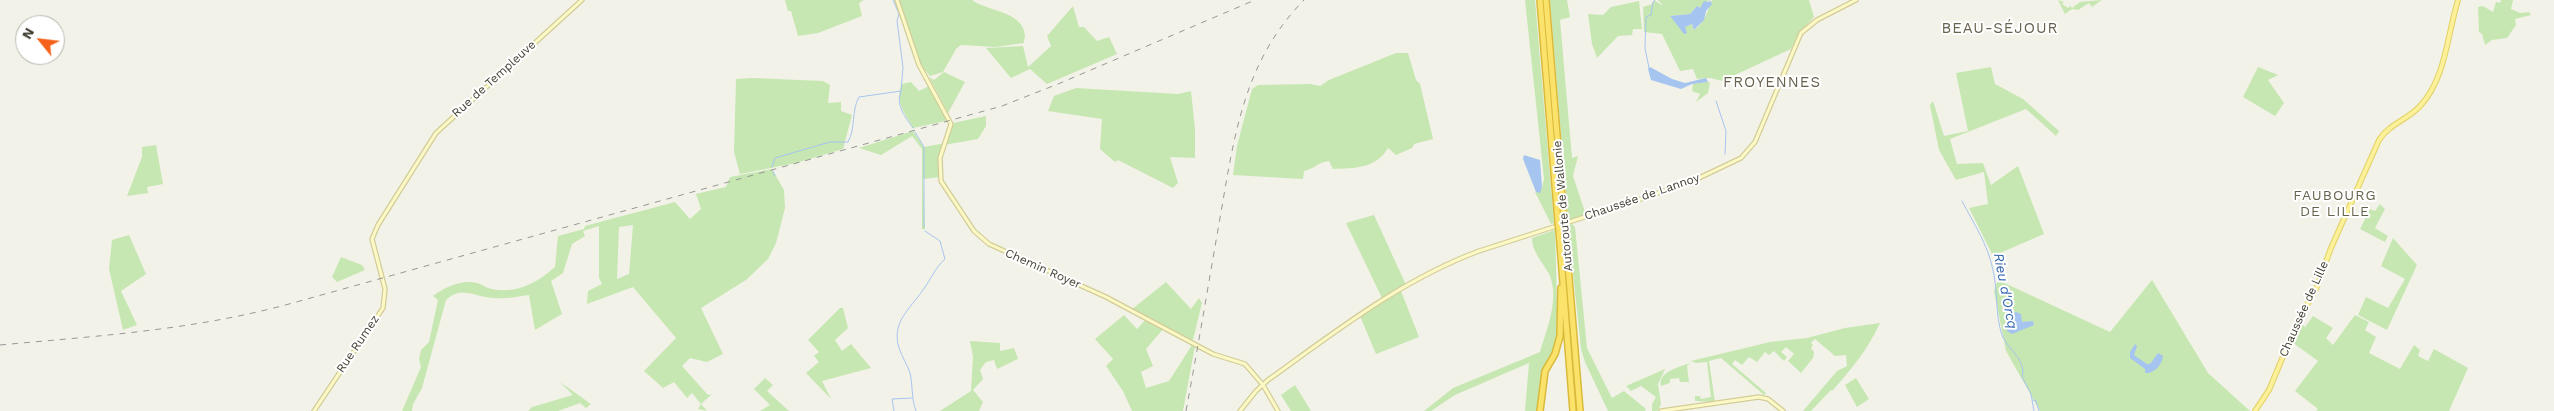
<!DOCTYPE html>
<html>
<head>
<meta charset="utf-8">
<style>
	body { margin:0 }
	#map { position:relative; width:2554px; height:411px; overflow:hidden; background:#f3f2e8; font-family:"Work Sans",sans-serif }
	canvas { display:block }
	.north { position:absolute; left:15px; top:15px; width:50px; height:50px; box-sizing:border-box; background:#fff; border:1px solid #b5b4af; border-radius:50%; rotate:299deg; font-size:14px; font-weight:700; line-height:20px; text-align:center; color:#464336 }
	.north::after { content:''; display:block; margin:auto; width:18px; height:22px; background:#f6621c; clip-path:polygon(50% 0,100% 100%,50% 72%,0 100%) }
</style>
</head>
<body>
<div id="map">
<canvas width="2554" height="411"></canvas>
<div class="north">N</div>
</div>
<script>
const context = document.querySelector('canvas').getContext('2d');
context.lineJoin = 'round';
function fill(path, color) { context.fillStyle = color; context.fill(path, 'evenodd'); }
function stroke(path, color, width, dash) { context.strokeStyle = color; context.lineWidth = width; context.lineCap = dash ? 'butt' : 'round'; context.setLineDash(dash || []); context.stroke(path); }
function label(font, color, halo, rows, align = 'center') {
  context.font = font + ' "Work Sans",sans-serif'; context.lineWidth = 4; context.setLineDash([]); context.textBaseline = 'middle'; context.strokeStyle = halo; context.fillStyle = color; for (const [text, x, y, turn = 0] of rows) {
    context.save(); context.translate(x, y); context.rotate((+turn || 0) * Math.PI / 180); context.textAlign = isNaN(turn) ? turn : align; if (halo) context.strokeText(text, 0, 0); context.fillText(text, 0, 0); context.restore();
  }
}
fill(new Path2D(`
	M785 0H864L859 3 862 16 818 33 798 36 791 11H788Z
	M898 0H972C986 11 1024 11 1025 36 1025 39 1023 41 1024 43L995 47 961 45 956 49 943 72 930 76 922 67Z
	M1525 0H1535L1554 223 1551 224 1535 192 1542 188 1544 179Z
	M1550 0H1567L1570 17 1560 20 1572 158 1578 156 1573 176 1586 215 1572 220 1568 219Z
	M1654 0 1663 6 1658 0H1710L1704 3 1700 8 1696 7 1690 14 1670 16 1681 28 1692 24 1694 30C1704 24 1708 10 1712 0H1809L1814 17 1799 33 1791 49 1722 81 1711 78 1697 79 1693 69 1680 71 1662 34 1644 32 1643 7 1652 4Z
	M2058 0 2064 2 2062 4 2068 8 2070 6 2072 8 2080 2 2102 0 2092 7 2089 3 2078 10 2072 9 2065 14Z
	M2501 0H2513L2511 9 2520 13 2529 12 2531 15 2515 19 2516 25 2507 38 2492 40 2485 45 2482 34 2479 32 2478 7 2483 6 2493 12 2496 2 2500 3Z
	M1639 1 1642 29H1633L1632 35 1618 36 1597 58 1592 44 1588 14 1603 15 1611 7Z
	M1073 6 1079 27H1084L1097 41 1109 37 1117 54 1047 84 1030 69 1011 78 986 48 1023 46 1028 67 1051 46 1047 36Z
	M1396 53H1408L1416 80 1420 84 1433 139 1414 144 1412 148 1396 155 1388 148C1376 169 1354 168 1333 169L1329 161C1318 162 1314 169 1304 171L1303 179 1233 175 1237 146 1252 89 1258 85 1310 84 1320 86 1329 80Z
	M1991 67 1995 84 2023 99 2059 131 2056 136 2026 109 1950 139 1957 164 1983 163 1991 185 2018 166 2044 234 1993 256 1969 208 1988 204 1984 172 1956 180 1939 150 1930 105 1933 101 1944 136 1968 131 1956 73Z
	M2258 67 2278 75 2268 80 2284 103 2275 116 2243 97Z
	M944 72 965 82 948 113 929 77 934 80Z
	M752 78 823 81 830 85 828 103 841 102V111L852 115 843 149 796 163 740 174 734 152 736 79Z
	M911 82 919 91 931 85 950 120 913 128C905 113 894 101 902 84Z
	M1710 82 1708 93 1696 102 1700 94 1692 91 1693 83Z
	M1076 88 1178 94 1191 91 1195 129V158L1170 157 1178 183 1173 188 1118 160 1115 162 1100 149 1102 119 1048 111 1054 96Z
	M986 116V126L978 139 944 145 940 177 923 179 925 229H922V149L912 136 881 155 859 148 913 131 924 147 945 143 953 123Z
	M156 145 163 184 147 187 148 193 127 196 142 157V147Z
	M772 169 784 190 785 208 776 243 768 259 746 280 701 308 723 354 707 362 690 358 682 366 708 395 712 394 701 404 707 411 698 409 701 404 692 393 687 398 674 382 663 388 644 371 676 338 633 287 587 304 588 291 602 284 599 278V226L583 231 585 236 572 244 563 273 551 281 562 314 535 330 529 295C516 297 499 300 486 297 470 294 459 287 446 300L422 388 413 404 412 411H402L421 367 419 359 421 350 429 342 438 300 433 296C445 287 462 279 477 283 482 284 486 288 491 289 517 294 537 283 555 267L558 236 584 229 585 226 675 202 690 219 701 209 696 194 726 187 730 177ZM633 225 629 274 617 279 619 227Z
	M2380 204 2385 209 2375 228 2388 236 2385 242 2360 229 2370 209 2375 211Z
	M1374 215 1406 285 1382 298 1346 223Z
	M1572 224 1575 227 1587 348 1612 398 1624 391 1646 409 1645 411H1608L1585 362 1581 349 1568 225Z
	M1555 230 1558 337 1555 349 1546 367 1541 411H1525L1529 363 1455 395 1431 411H1424L1453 388 1540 352C1547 329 1559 300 1550 276 1544 263 1532 253 1532 238Z
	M129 235 146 274 121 291 137 325 123 330 109 269 112 240Z
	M2393 238 2417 265 2387 330 2358 315 2366 297 2388 308 2405 279 2381 266Z
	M341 257 362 265 365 270 337 282 332 277Z
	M1998 280 2110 332 2152 280 2208 373 2250 411H2040L2006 351 1994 291Z
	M1166 282 1191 309 1199 298 1202 303 1193 340 1131 310Z
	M1401 291 1419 337 1376 354 1360 316Z
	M840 308H843L848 328 835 340 842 351 851 344 871 368 822 381 831 399 806 373 819 362 814 356 819 352 808 340Z
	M1124 315 1137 329 1146 319 1164 328 1146 349 1153 366 1141 372 1146 388 1169 381 1192 345 1195 346 1183 411H1132L1123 391 1106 366 1113 359 1095 339Z
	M2355 315 2369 322 2365 330 2376 337 2369 353 2400 369 2414 345 2420 350 2418 356 2428 361 2434 349 2468 368 2449 411H2316L2318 409 2295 391 2318 361 2292 342 2300 323 2305 327 2313 316 2333 328 2326 338 2333 345Z
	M1880 323C1868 349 1851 370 1832 391L1831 390 1811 411H1803L1837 371 1847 366 1846 355 1835 356 1815 339 1811 343 1813 345 1811 348 1814 352 1813 358 1801 373 1788 361 1794 354 1786 347 1781 352 1787 357 1784 361 1774 351 1769 355 1765 352 1757 362 1749 357 1742 365 1735 360 1732 364 1766 393 1764 395 1721 358 1709 361 1715 402 1695 401V396H1700L1701 399 1711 397 1707 362 1696 363 1691 361 1770 342 1807 338 1845 328Z
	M970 341 1000 343V351L1014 348 1018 359 997 369 994 360 986 362 980 370 983 379 973 390 983 402 979 411H940L971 391 973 357Z
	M1690 363 1687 366 1689 382H1680L1679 378 1670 379V383L1661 386C1657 372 1680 367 1690 363Z
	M1665 369 1658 384 1661 404 1658 411H1652V404L1656 397 1641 386 1631 391 1626 386Z
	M765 378 773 385 767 391 789 411H760L770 405 754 389Z
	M1856 378 1869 399 1857 407 1845 385Z
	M560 382 591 404 586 408 580 403 558 411H528L532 407 573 395Z
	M1295 385 1311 411H1291L1281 395Z`), '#c6e7b1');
fill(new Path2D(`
	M1710 0 1712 4 1706 11 1704 20 1694 30 1692 24 1685 27 1687 33 1684 34 1670 16 1690 14 1697 6 1700 8 1704 1 1709 2Z
	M1650 67 1672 79 1685 83 1706 78 1708 82 1692 84 1681 89 1651 80 1648 69Z
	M1524 155 1540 160 1542 187 1540 193 1536 192 1523 159Z
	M2016 312 2021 314 2022 322 2033 321 2034 325 2012 334 2007 331 2006 317Z
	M2135 344 2137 346 2134 355 2147 364H2150L2158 353 2163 356C2162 365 2154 374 2145 373V369L2130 358V352Z`), '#a5c4ef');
stroke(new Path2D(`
	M1649 68 1645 48 1646 17 1651 15 1653 2 1655 0
	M901 92C895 105 906 118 913 128
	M1716 101 1726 131 1725 154
	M915 132 924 147V227
	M772 167 775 158 830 142H848C856 128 851 111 859 97L901 91 903 67 897 21 899 14 893 0
	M773 171 775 176
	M1962 201C1974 224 1988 245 1993 270 1998 291 1995 315 2002 335 2008 350 2027 360 2022 377L2031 394 2034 411
	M2033 400 2036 401 2039 411
	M894 411 892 399 912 398
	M916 411C911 398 913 385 910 373 907 364 902 357 899 348 891 322 910 309 923 290 931 279 935 268 945 259L940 241 925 231`), '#a5c4ef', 1);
const secondary = new Path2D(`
	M897 0 919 65 951 124 940 158 941 181 974 231 989 244 1106 297 1213 354 1245 364 1263 385 1278 411
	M314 411 383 308 385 289 372 239 378 225 436 133 582 0
	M1240 411 1256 391 1268 380C1335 332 1401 280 1479 251L1647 197 1699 178 1741 158 1755 142 1801 33 1817 20 1856 0
	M1661 411 1759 397 1768 399 1783 411`);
const primary = new Path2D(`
	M2255 411 2269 390 2297 323 2316 289 2331 248 2379 140C2390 123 2408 120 2421 105 2446 77 2447 36 2458 0`);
const highway = new Path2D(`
	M1540 0 1558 222
	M1546 0 1564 220
	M1565 229 1580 411
	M1559 231 1573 411
	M1540 411 1545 371 1555 354 1560 336 1561 288`);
stroke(secondary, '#d2cd98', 5.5);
stroke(primary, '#e1d167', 6);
stroke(highway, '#daba3b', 8);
stroke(secondary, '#fdf9c7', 3);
stroke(primary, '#fcf098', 4);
stroke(highway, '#fbe36b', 5);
stroke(new Path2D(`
	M0 345C97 336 194 330 289 304L1002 106 1058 84 1255 0
	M1186 411C1197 352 1207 293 1217 235 1233 148 1239 66 1304 0`), '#969696', 1, [6, 6]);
const highwayBridge = new Path2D(`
	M1564 220 1565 229
	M1558 222 1559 231`);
stroke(highwayBridge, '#daba3b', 8, []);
stroke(highwayBridge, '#fbe36b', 5);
label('12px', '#464336', '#fff', [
	["Rue de Templeuve",494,79,-42],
	["Chaussée de Lannoy",1642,197,-19],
	["Autoroute de Wallonie",1563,206,-95],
	["Chemin Royer",1043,269,24],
	["Chaussée de Lille",2304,309,-66],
	["Rue Rumez",358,344,-56]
]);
context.letterSpacing = '1px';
label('14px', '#69634e', '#fff', [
	["FAUBOURG",2335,196],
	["DE LILLE",2335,212]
]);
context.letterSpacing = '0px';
label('italic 14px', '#3165b1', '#fff', [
	["Rieu d'Orcq",2005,291,79]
]);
context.letterSpacing = '1px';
label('15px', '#69634e', '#fff', [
	["BEAU-SÉJOUR",2000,29],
	["FROYENNES",1772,83]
]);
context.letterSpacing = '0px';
</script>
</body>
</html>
